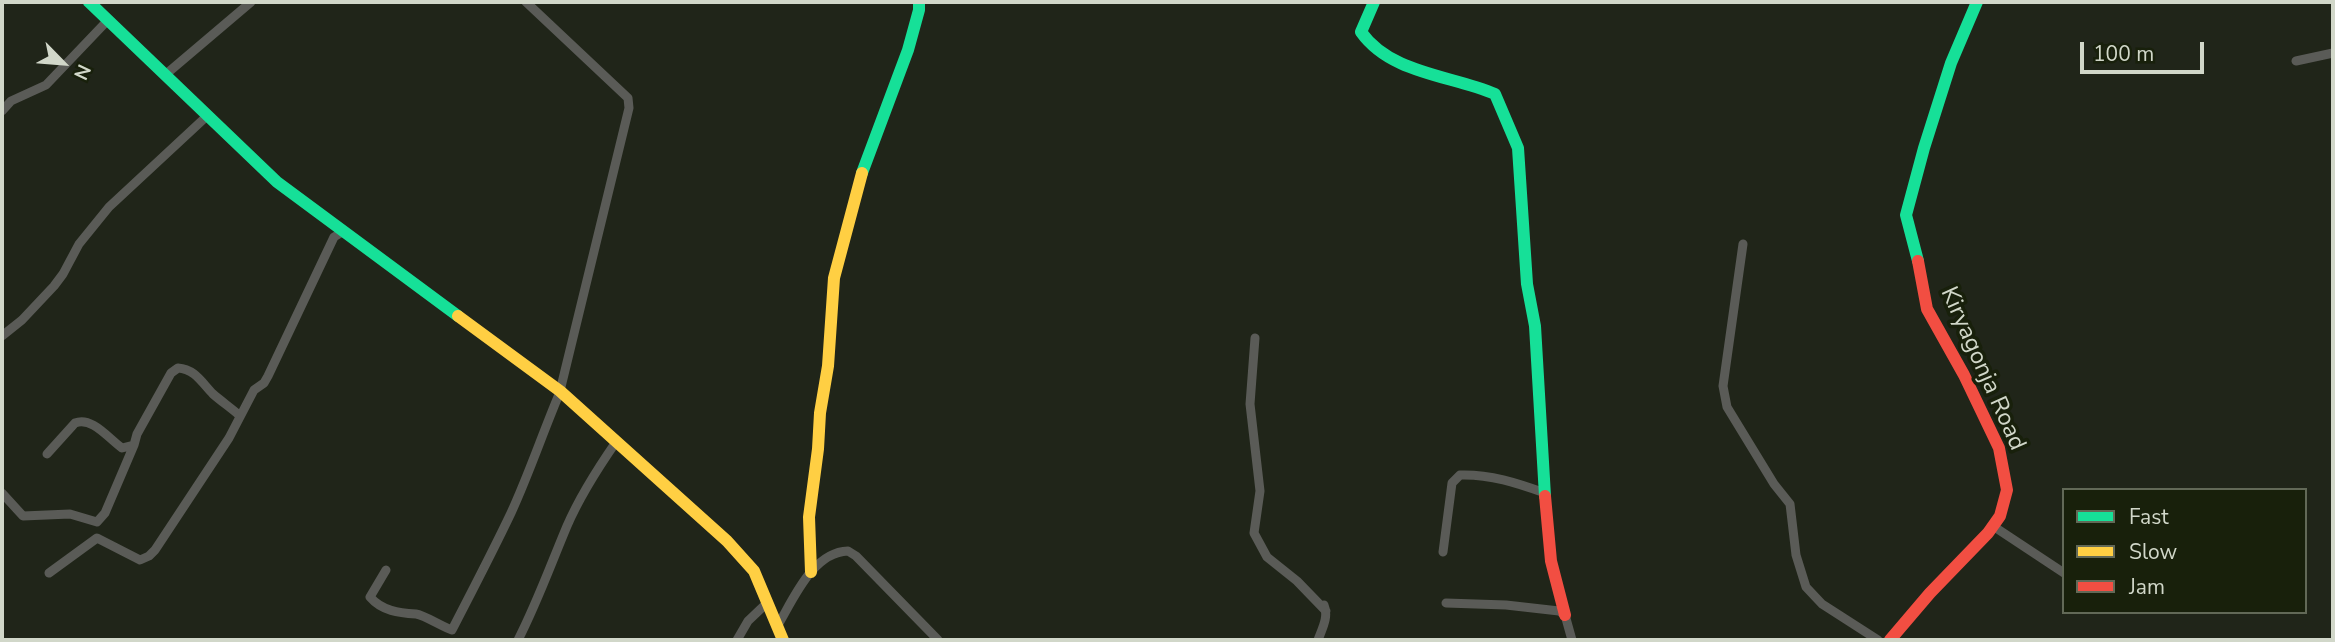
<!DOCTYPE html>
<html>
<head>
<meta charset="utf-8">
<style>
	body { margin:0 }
	#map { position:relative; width:2335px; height:642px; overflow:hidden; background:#202519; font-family:"Nunito Sans",sans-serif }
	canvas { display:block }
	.frame { position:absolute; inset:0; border:4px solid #d1d7c9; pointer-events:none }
	.legend { position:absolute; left:2062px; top:488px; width:245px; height:126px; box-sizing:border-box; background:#18200b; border:2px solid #626957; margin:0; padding:9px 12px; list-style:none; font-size:21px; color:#d1d7c9 }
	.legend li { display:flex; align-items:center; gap:14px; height:35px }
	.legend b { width:35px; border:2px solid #626957 }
	.north { position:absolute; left:28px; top:28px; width:70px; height:70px; -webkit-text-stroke:5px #18200b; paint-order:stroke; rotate:115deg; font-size:19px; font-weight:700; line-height:28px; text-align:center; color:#d1d7c9 }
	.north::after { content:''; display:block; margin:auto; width:24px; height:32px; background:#d1d7c9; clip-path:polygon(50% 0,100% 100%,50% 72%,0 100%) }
	.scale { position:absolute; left:2080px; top:42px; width:124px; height:32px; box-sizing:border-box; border:4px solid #d1d7c9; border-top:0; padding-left:9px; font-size:21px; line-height:24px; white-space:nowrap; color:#d1d7c9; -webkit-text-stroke:5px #18200b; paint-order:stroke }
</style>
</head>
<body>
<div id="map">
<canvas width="2335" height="642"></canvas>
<div class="frame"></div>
<ul class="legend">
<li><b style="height:9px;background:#16e098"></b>Fast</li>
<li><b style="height:9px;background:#ffcf43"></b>Slow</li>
<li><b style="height:9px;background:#f24e42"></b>Jam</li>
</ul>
<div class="north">N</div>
<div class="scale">100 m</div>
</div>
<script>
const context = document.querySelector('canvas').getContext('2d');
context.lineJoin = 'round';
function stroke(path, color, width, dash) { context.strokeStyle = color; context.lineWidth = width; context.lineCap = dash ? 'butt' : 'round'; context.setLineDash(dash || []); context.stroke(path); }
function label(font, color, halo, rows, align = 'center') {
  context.font = font + ' "Nunito Sans",sans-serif'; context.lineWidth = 7; context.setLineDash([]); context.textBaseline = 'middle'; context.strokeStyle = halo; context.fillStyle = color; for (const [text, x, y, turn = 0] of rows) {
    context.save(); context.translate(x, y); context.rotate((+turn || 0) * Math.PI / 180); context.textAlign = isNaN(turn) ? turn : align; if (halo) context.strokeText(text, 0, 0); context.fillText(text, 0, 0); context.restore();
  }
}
stroke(new Path2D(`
	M526 2 628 98 629 108 560 391
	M2296 61 2333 53
	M165 75 251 2
	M2 111 11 101 46 85 108 20
	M1743 244 1723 386 1727 407 1774 484 1790 504 1796 555 1806 587 1822 604 1878 640
	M2 336 22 320 54 286 63 274 79 244 109 207 207 116
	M1255 338 1250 404 1260 491 1254 533 1267 557 1297 581 1326 611
	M47 454 75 423C92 416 109 439 122 448L134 445 137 434 171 373 178 368C195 369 202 383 213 394 221 401 231 408 239 415
	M2 493 23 516 70 514 97 522 105 513 134 445
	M1993 526 2064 573
	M1443 552 1452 483 1460 475C1490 474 1517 483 1545 493
	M386 570 370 597C382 611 399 613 416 614 424 615 443 627 452 630 472 591 492 553 511 513 529 474 543 432 560 392
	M49 573 97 538 140 560 149 556 155 550 229 438 254 390 264 383 268 376 334 237 344 231
	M1446 603 1506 605 1559 611 1565 615 1572 640
	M778 625C794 598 813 552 848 551L856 556 938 640
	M518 640C537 603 551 564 567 526 580 496 598 468 616 442
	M737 640 748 621 768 602
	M1318 640C1322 629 1329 617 1324 605`), '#5a5b57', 9);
stroke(new Path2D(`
	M89 2 277 182 458 316
	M1374 2 1361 32C1391 74 1450 75 1495 94L1518 148 1527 284 1535 326 1545 496
	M862 173 908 50 919 10V2
	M1918 261 1906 215 1924 148 1951 63 1977 2`), '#16e098', 12);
stroke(new Path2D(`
	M458 316 560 391 727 541 754 571 783 640
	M811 572 809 517 818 449 820 413 828 366 834 278 862 173`), '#ffcf43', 12);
stroke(new Path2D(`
	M1545 496 1551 561 1565 615
	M1890 640 1930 593 1988 533 2000 516 2007 490 1999 448 1964 375 1927 309 1918 261`), '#f24e42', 12);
label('24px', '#d1d7c9', '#18200b', [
	["Kiryagonja Road",1982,369,66]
]);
</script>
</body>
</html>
